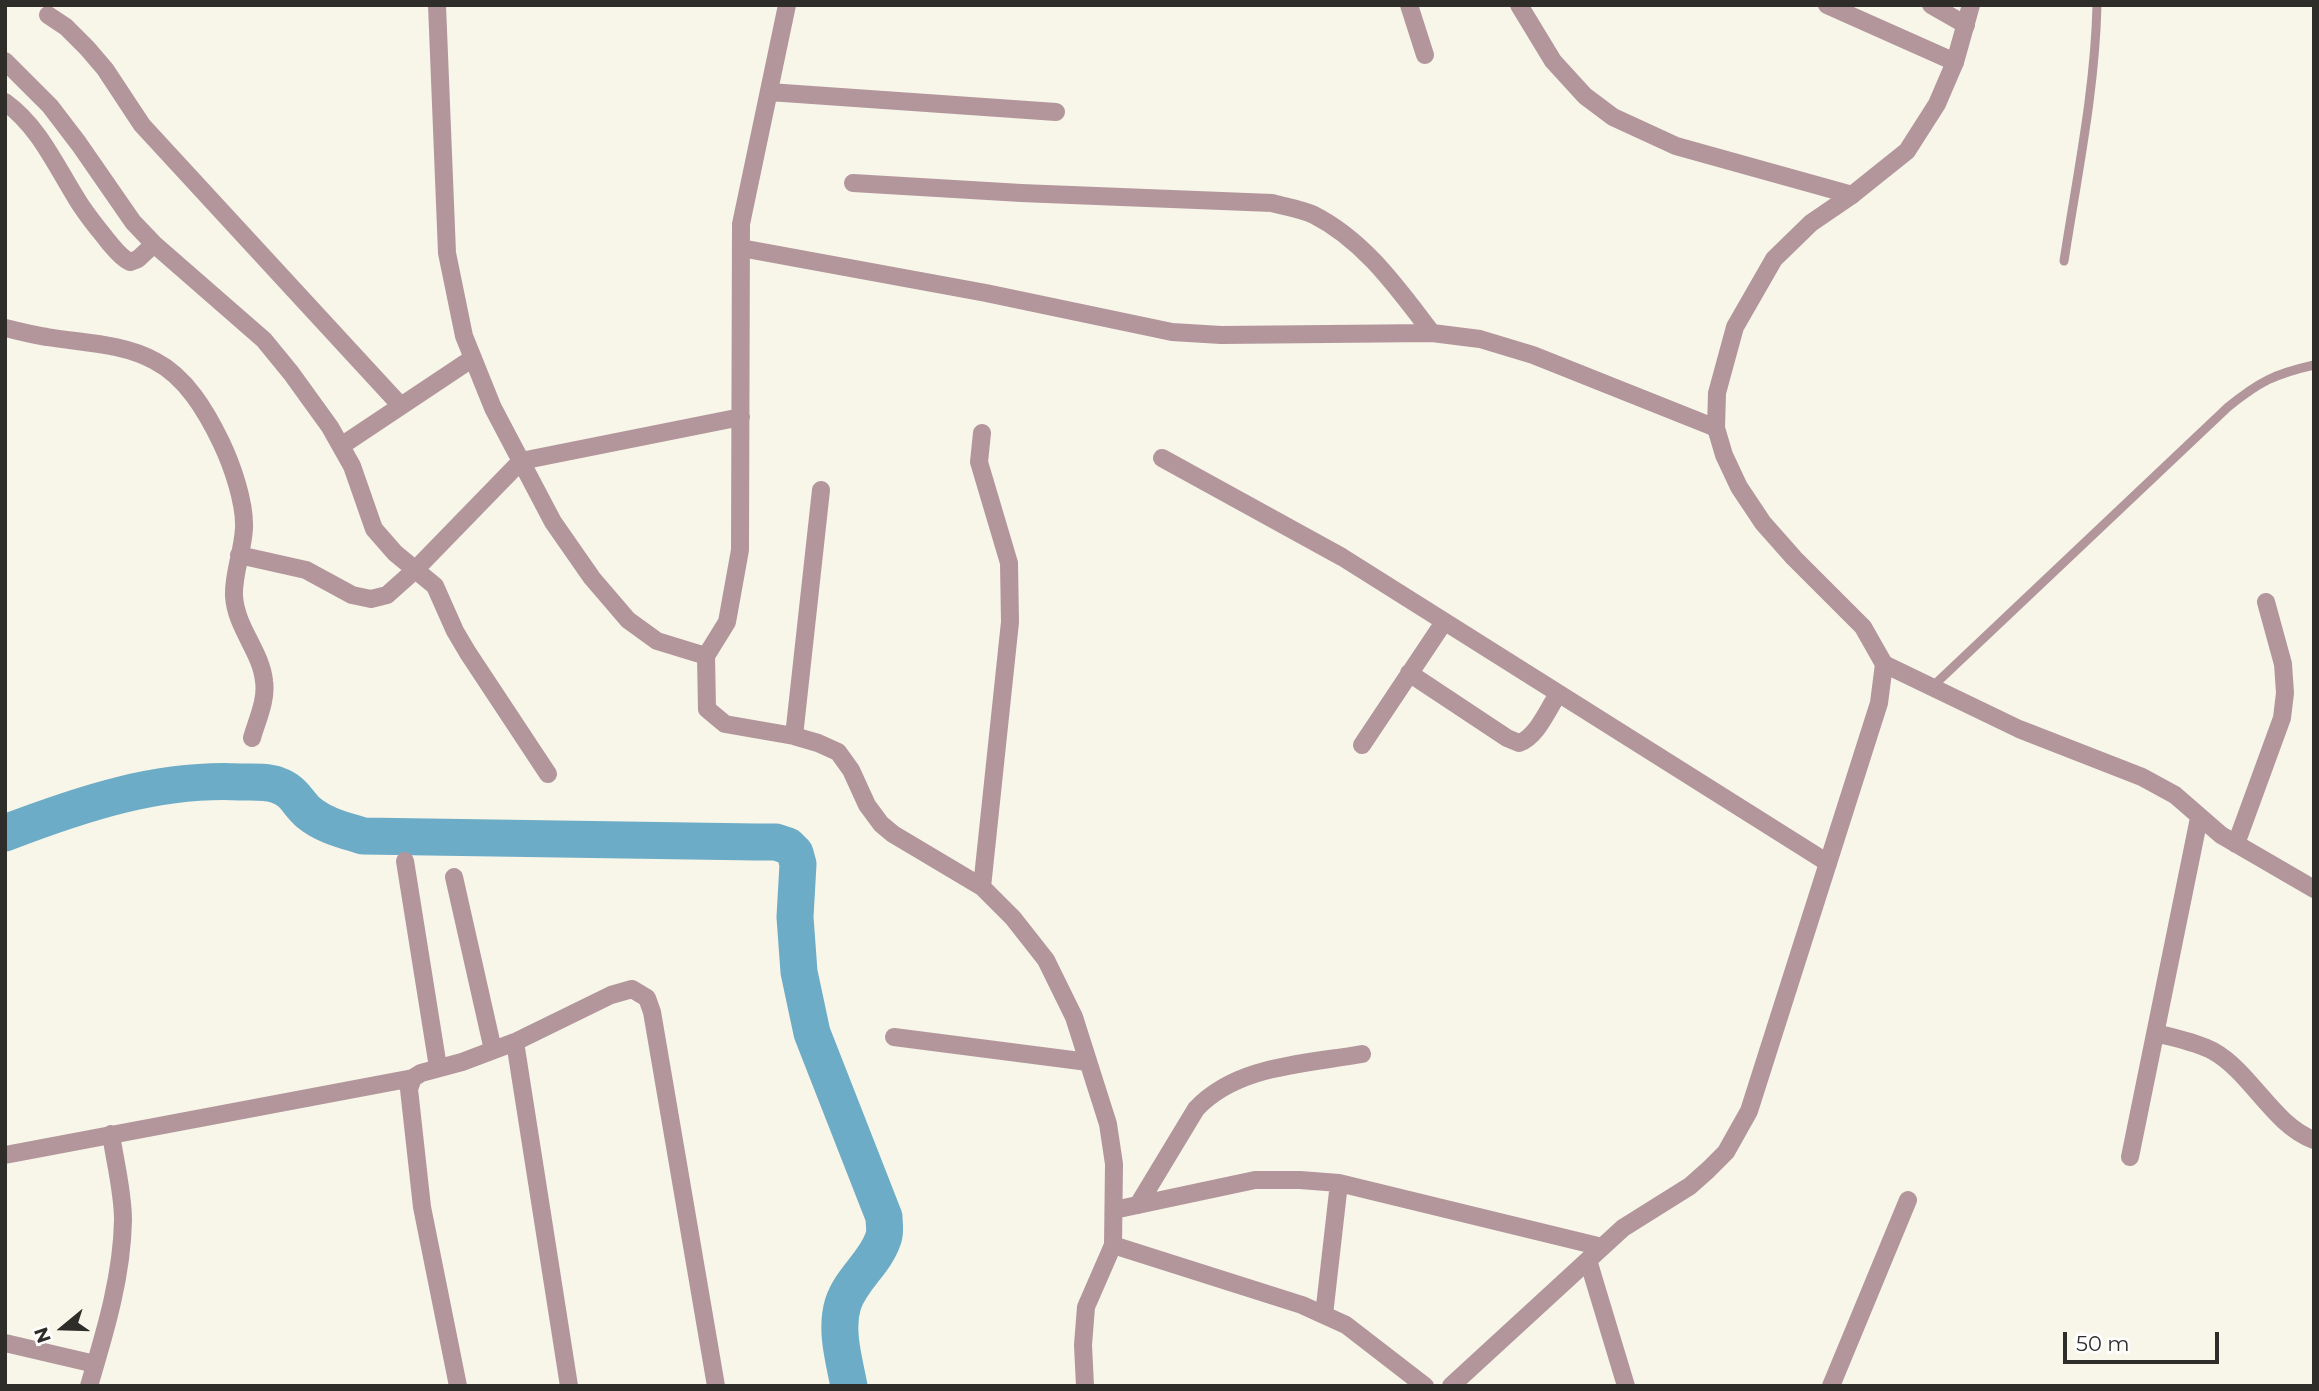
<!DOCTYPE html>
<html>
<head>
<meta charset="utf-8">
<style>
	body { margin:0 }
	#map { position:relative; width:2319px; height:1391px; overflow:hidden; background:#f8f5e9; font-family:Montserrat,sans-serif }
	canvas { display:block }
	.frame { position:absolute; inset:0; border:7px solid #2e2d29; pointer-events:none }
	.north { position:absolute; left:28px; top:1293px; width:70px; height:70px; -webkit-text-stroke:5px #fff; paint-order:stroke; rotate:251deg; font-size:19px; font-weight:700; line-height:28px; text-align:center; color:#2e2d29 }
	.north::after { content:''; display:block; margin:auto; width:24px; height:32px; background:#2e2d29; clip-path:polygon(50% 0,100% 100%,50% 72%,0 100%) }
	.scale { position:absolute; left:2063px; top:1332px; width:156px; height:32px; box-sizing:border-box; border:4px solid #2e2d29; border-top:0; padding-left:9px; font-size:21px; line-height:24px; white-space:nowrap; color:#2e2d29; -webkit-text-stroke:5px #fff; paint-order:stroke }
</style>
</head>
<body>
<div id="map">
<canvas width="2319" height="1391"></canvas>
<div class="frame"></div>
<div class="north">N</div>
<div class="scale">50 m</div>
</div>
<script>
const context = document.querySelector('canvas').getContext('2d');
context.lineJoin = 'round';
function stroke(path, color, width, dash) { context.strokeStyle = color; context.lineWidth = width; context.lineCap = dash ? 'butt' : 'round'; context.setLineDash(dash || []); context.stroke(path); }
stroke(new Path2D(`
	M5 833C81 804 158 778 240 782 251 782 267 781 277 785 295 791 297 803 309 813 325 826 344 830 363 836L756 842H776L788 846 795 853 798 864 795 917 799 972 812 1033 884 1217C884 1224 886 1232 883 1239 875 1263 851 1279 843 1304 835 1330 844 1360 849 1386`), '#6dacc6', 37);
stroke(new Path2D(`
	M2064 261C2077 176 2095 91 2097 5
	M1932 687 2228 407C2259 382 2274 374 2314 365`), '#b2969c', 9);
stroke(new Path2D(`
	M437 5 447 253 464 336 493 408 553 522 592 578 628 620 657 641 706 656 727 622 740 550 741 224 787 5
	M1409 5 1425 55
	M1519 5 1553 61 1585 96 1613 117 1676 146 1852 195
	M1827 5 1955 62
	M1931 5 1966 25
	M48 15 66 27 87 48 105 69 142 125 401 406
	M5 61 50 106 79 144 133 222 154 244 264 340 291 373 330 427 352 466 374 529 395 553 435 586 455 631 468 653 548 774
	M769 92 1056 112
	M5 102C38 126 54 162 75 196 84 212 96 226 107 240 114 248 120 257 130 262L138 259 154 244
	M853 183 1021 193 1272 203C1286 207 1301 209 1314 215 1365 241 1398 289 1432 333
	M741 248 986 293 1172 332 1221 335 1432 333 1480 339 1533 355 1716 428
	M5 328C19 331 33 335 47 337 82 343 123 343 155 361 186 377 206 411 221 442 232 465 245 502 244 528 243 551 233 574 234 596 236 628 261 651 264 681 267 700 257 720 252 738
	M982 433 979 462 1009 563 1010 622 982 887
	M341 446 473 358
	M1162 458 1342 557 1828 863
	M239 555 306 570 352 595 371 599 387 595 415 570 521 461 741 417
	M706 656 707 709 725 724 794 736 818 743 838 752 851 770 867 805 881 824 893 834 982 887 1013 918 1046 960 1074 1017 1108 1124 1114 1164 1113 1245 1086 1307 1083 1345 1085 1386
	M1884 664 2019 729 2142 777 2175 795 2221 835 2314 889
	M1409 673 1507 738 1519 743C1537 737 1548 709 1558 694
	M794 736 821 490
	M1362 745 1444 622
	M2236 844 2282 718 2285 693 2283 664 2266 602
	M405 861 438 1067
	M454 877 493 1050
	M2156 1033C2174 1038 2196 1042 2213 1051 2251 1072 2273 1125 2314 1140
	M894 1037 1088 1062
	M515 1042 569 1386
	M5 1155 413 1078
	M2130 1157 2199 818
	M1138 1205 1196 1109C1237 1065 1306 1064 1362 1054
	M1114 1210 1255 1180H1300L1339 1183 1602 1247
	M1113 1245 1302 1305 1346 1325 1425 1386
	M1588 1260 1626 1386
	M1324 1315 1339 1183
	M5 1343 95 1364
	M89 1386C105 1332 122 1277 123 1220 123 1192 115 1162 111 1134
	M458 1386 422 1207 409 1089 413 1078 421 1073 462 1062 515 1042 611 995 632 989 647 998 652 1012 716 1386
	M1831 1386 1908 1200`), '#b2969c', 18);
stroke(new Path2D(`
	M1451 1386 1623 1228 1690 1186 1708 1170 1726 1152 1749 1111 1879 703 1884 664 1863 627 1794 558 1763 523 1739 487 1724 455 1716 428 1717 393 1735 327 1774 259 1811 223 1852 195 1907 151 1937 104 1955 62 1971 5`), '#b2969c', 18);
</script>
</body>
</html>
